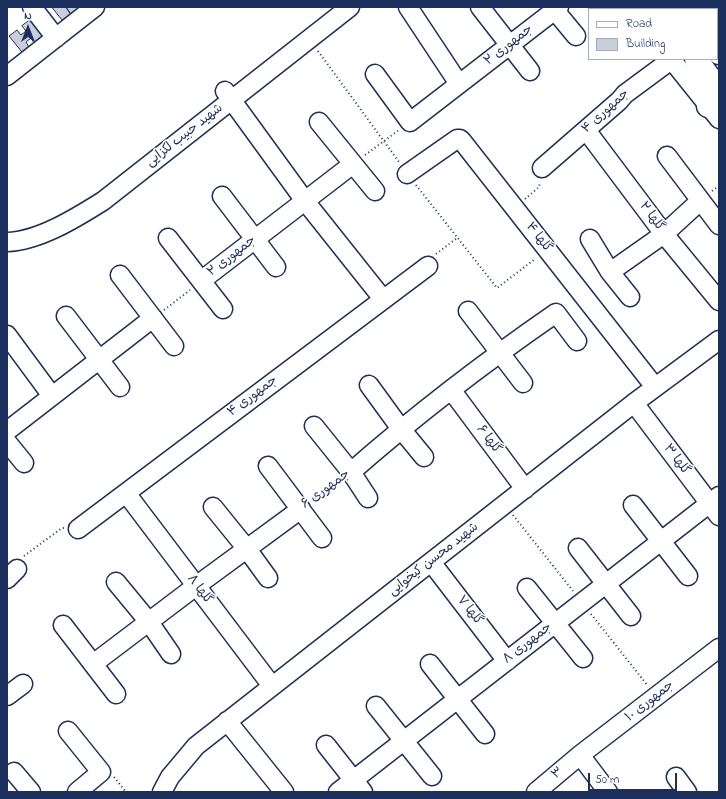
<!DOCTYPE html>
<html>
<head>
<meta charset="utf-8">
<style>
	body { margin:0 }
	#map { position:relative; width:726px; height:799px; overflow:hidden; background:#fff; font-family:"Indie Flower",sans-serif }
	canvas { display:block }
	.frame { position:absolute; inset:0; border:8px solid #1b2f5e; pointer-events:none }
	.legend { position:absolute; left:588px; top:8px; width:130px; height:52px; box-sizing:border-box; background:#fff; border:1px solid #a4acbf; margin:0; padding:5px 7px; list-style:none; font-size:12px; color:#1b2f5e }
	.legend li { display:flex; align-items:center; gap:8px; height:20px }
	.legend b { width:20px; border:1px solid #a4acbf }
	.north { position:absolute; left:8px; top:8px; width:40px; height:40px; -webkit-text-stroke:3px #fff; paint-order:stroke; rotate:0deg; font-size:11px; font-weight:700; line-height:16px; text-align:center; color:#1b2f5e }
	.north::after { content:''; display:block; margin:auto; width:14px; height:18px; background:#1b2f5e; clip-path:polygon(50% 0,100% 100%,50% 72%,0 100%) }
	.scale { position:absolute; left:588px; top:773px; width:89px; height:18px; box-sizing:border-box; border:2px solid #1b2f5e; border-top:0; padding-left:5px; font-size:12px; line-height:14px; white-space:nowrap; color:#1b2f5e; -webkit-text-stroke:3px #fff; paint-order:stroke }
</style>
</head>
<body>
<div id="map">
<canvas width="726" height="799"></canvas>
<div class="frame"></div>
<ul class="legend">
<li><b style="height:5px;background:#fff"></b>Road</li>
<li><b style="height:11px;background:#caceda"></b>Building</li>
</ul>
<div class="north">N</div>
<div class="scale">50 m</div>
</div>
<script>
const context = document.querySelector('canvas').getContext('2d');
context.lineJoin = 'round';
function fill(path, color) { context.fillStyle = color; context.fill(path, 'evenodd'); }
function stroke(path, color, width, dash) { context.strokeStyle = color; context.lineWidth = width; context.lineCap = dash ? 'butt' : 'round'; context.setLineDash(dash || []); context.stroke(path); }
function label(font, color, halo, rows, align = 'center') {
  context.font = font + ' "Indie Flower","Playpen Sans Arabic",sans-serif'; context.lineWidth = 3; context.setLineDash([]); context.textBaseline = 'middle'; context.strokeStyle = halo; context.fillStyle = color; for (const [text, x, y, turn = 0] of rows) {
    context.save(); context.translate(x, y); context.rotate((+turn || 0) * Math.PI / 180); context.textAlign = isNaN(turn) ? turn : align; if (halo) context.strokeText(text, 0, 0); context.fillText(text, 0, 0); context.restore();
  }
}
const building = new Path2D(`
	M52 7H66L73 17 65 23Z
	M66 7H82L73 17Z
	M30 20 43 36 34 43 31 38 26 42 29 47 22 52 9 36 17 30 21 35 26 31 22 26Z`);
fill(building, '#caceda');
stroke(building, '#1b2f5e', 1);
const minor = new Path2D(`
	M32 7 56 38
	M408 7 459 84
	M480 7 530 71
	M552 7 576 36
	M636 7 637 9
	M716 9 719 7
	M671 59 719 119
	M375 74 410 122 559 7
	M7 76 95 7
	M225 91 305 201 383 299
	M319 122 375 191
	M586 130 664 234 719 301
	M667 156 719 225
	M542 168 619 101 625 94 671 60
	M407 174 457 139H460L462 141 655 387
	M222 196 276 267
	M168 238 223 309
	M590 239 610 272 630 297
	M7 242C39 241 76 218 103 201L350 7
	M610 272 664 234 700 201
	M120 275 174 346
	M202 280 353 164
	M468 311 523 383
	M66 316 120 387
	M7 335 52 396
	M369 385 401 429 424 457
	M452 391 525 489
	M634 403 719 516
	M314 426 351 472 368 498
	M7 431 153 318
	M7 442 24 463
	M268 466 322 538
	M351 472C416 415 485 362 556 313L577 341
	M126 493 272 686
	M633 505 688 576
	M213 507 247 549 268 578
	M78 529 428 266
	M578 548 631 616
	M431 562 507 661
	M7 579 17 569
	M116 582 149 622 171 654
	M527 588 583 658
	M63 625 116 694
	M93 664 196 586 301 509
	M430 664 485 734
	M7 696 23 684
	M376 706 432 776
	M227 721 284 792
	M68 731 101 772 77 792
	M326 745 363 792
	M580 755 608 792
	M14 772 31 792
	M676 777 687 792
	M162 792 170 777 196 746 634 403 719 340
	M338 792 719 496
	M536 792 580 755 719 648`);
const major = new Path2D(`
	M654 7 655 9
	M683 7 685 9
	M717 51 719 53
	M696 59 719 90
	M708 106 719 95`);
stroke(minor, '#1b2f5e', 21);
stroke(major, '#1b2f5e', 25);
stroke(new Path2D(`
	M318 51 399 162
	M365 155 399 130
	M416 185 497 288 535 259
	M712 191 719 186
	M525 199 539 187 540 182
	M436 254 457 238
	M164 310 190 290
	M312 501 339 481
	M513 515 573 591
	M24 556 62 528H65
	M591 614 648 686
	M114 777 126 792`), '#1b2f5e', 2, [1, 3]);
stroke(minor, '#fff', 18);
stroke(major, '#fff', 22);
label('13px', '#1b2f5e', '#fff', [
	["جمهوری ۲",509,46,-38],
	["جمهوری ۴",606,112,-42],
	["شهید حبیب لکزایی",185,136,-38],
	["گلها ۲",651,217,53],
	["گلها ۴",538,238,52],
	["جمهوری ۲",232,257,-38],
	["جمهوری ۴",253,397,-37],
	["گلها ۶",488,440,53],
	["گلها ۳",676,460,53],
	["جمهوری ۶",326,490,-36],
	["شهید محسن کیخوایی",434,560,-38],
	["گلها ۸",199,590,53],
	["گلها ۷",469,611,52],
	["جمهوری ۸",528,644,-38],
	["جمهوری ۱۰",650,702,-38],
	["۳",558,774,-39]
]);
</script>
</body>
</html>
